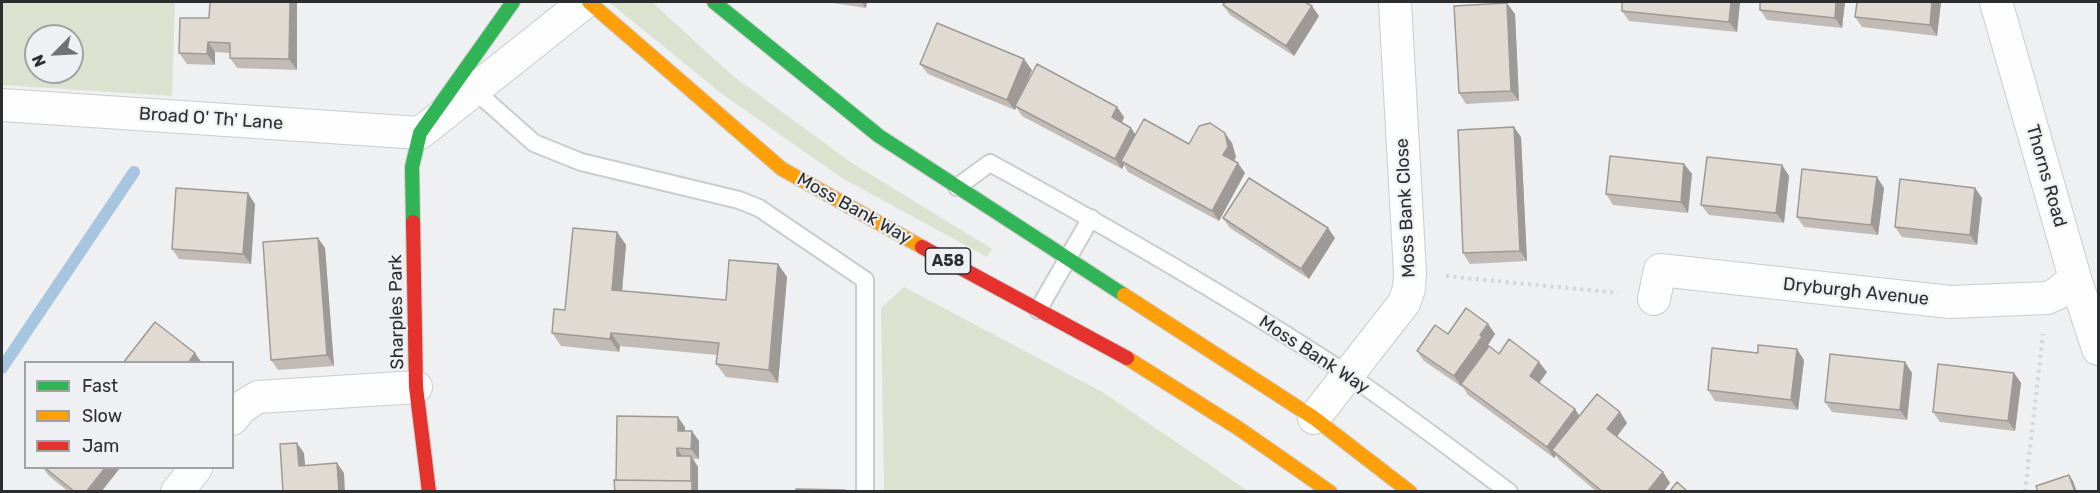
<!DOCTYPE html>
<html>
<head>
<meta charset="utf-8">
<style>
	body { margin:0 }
	#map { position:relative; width:2100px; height:493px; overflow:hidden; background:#eff0f2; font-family:Rubik,sans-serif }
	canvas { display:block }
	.frame { position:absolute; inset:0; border:3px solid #2c2d2e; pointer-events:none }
	.legend { position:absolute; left:24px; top:361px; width:210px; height:108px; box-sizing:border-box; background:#eef0f3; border:2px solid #a0a2a4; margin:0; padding:8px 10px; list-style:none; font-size:18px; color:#2c2d2e }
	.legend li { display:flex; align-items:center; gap:12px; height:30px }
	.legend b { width:30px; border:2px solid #a0a2a4 }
	.north { position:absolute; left:24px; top:24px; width:60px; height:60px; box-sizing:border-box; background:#eef0f3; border:2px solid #a0a2a4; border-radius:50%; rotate:246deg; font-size:16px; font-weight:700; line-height:24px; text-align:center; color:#2c2d2e }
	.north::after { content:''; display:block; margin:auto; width:21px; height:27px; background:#707173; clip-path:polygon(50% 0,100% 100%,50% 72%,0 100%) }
</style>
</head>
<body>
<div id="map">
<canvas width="2100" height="493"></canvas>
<div class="frame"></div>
<ul class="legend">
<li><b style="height:8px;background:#30b455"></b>Fast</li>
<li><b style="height:8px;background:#ff9f0a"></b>Slow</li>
<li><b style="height:8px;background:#e5322d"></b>Jam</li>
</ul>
<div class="north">N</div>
</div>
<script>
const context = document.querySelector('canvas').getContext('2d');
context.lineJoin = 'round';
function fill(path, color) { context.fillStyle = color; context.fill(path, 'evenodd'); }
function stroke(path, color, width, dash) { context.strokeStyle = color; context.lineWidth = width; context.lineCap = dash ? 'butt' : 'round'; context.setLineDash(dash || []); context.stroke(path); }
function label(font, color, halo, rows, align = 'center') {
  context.font = font + ' Rubik,sans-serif'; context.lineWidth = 4.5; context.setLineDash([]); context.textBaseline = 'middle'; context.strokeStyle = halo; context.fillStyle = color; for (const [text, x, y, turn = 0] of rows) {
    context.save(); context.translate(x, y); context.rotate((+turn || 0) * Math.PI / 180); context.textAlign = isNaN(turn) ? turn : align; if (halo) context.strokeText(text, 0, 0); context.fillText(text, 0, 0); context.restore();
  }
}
fill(new Path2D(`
	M2 2H175L172 96 2 85ZM36 36H72V72H36Z
	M609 2H652L733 76 852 163 992 249 987 257 842 178 722 94Z
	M904 287 1104 393 1248 491H884L881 308Z`), '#dbe3d0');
stroke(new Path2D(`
	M2 368 134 172`), '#a8c5df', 12);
const lane = new Path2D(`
	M471 87 534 143 581 162 739 200 759 208 865 280V492
	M957 187 990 163C1111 229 1231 298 1347 374 1402 411 1455 452 1509 492
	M1038 310 1091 218`);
const street = new Path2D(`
	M1996 2 2075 278 2098 349
	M2 105 420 133 585 2
	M1654 299 1660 270 1950 302 2047 298 2058 293 2075 278
	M1314 418 1404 303 1409 289 1410 273 1395 2
	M232 419 242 407 258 397 416 387
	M177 492 196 468`);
const fast = new Path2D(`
	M714 2 879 136 1124 295
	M413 222 412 167 420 133 513 2`);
const slow = new Path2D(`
	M589 2 782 169 922 247
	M1124 295 1314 418 1410 492
	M1127 358 1238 428 1330 492`);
const jam = new Path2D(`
	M413 222 416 387 429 492
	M922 247 1127 358`);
stroke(lane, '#cbcccd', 20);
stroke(street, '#cbcccd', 34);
stroke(fast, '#cbcccd', 16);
stroke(slow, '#cbcccd', 16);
stroke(jam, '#cbcccd', 16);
stroke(new Path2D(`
	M1446 276 1618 293
	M2025 492 2043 334`), '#d6d6d7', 4, [3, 4.5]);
stroke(lane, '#fdfdfd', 16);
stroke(street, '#fdfdfd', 32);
stroke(fast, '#30b455', 14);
stroke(slow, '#ff9f0a', 14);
stroke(jam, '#e5322d', 14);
fill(new Path2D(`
	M297 2V70L237 68 230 58V53L215 52V65L187 64 179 53 209 18Z
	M826 2H867L866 8Z
	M1622 2H1740L1737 32 1629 21 1622 11Z
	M1845 2 1842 28 1767 20 1760 10Z
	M1857 2H1941L1937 36 1862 27 1855 17Z
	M1223 5 1319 16 1294 56 1230 15Z
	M1515 14 1519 101 1466 104 1459 93Z
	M920 64 1032 70 1022 93 1117 107 1124 117 1122 123 1131 128 1136 135 1189 144 1232 143 1236 157 1234 161 1245 173 1219 221 1128 172 1124 165 1122 169 1022 116 1016 107 1015 110 928 74Z
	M1521 137 1527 261 1470 264 1463 253Z
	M1684 164 1692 174 1688 213 1613 205 1606 194Z
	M1782 165 1789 176 1784 223 1709 215 1701 205Z
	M1884 188 1878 235 1804 227 1797 217Z
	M1975 188 1982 198 1977 245 1902 237 1895 227Z
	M255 204 251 264 179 259 172 249Z
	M1223 218 1335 238 1309 279 1230 228Z
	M617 232 626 245 622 291 726 300 778 264 787 277 778 383 726 377 716 364 717 355 620 346 619 352 561 346 552 333 565 310Z
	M318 238 325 248 334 366 278 370 271 360Z
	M1488 324 1495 334 1488 345 1489 346 1499 354 1547 372 1539 383 1575 409 1579 416 1620 412 1627 423 1617 436 1663 472 1670 483 1663 492H1597L1559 460 1556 456 1554 458 1468 395 1462 386V387L1424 361 1417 351 1448 334Z
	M1804 360 1798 410 1715 401 1708 390Z
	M1905 362 1912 373 1907 420 1832 412 1825 402Z
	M2014 373 2021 383 2015 431 1940 422 1933 412Z
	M685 427V431L699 441V459H693L698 467V490L616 480Z
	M43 468H120L101 492H69L49 476Z`), '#c2bbb5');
fill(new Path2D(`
	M290 2H297V70L289 59Z
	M861 2H867L866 8Z
	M1731 2H1740L1737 32 1729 22Z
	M1836 2H1845L1842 28 1835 18Z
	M1932 2H1941L1937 36 1930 25Z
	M1507 3 1515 14 1519 101 1511 91Z
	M1312 6 1319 16 1294 56 1286 46Z
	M208 42 215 52V65L207 54Z
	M1024 59 1032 70 1015 110 1007 100Z
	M1117 107 1124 117 1119 128 1112 117Z
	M1514 127 1521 137 1527 261 1520 251Z
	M1131 128 1138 138 1121 161 1124 165 1122 169 1115 159Z
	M1225 133 1232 143 1236 157 1231 166 1223 155Z
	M1238 163 1245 173 1219 221 1212 211Z
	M1684 164 1692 174 1688 213 1681 202Z
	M1782 165 1789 176 1784 223 1776 213Z
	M1877 177 1884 188 1878 235 1871 225Z
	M1975 188 1982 198 1977 245 1970 235Z
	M248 193 255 204 251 264 243 254Z
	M1328 228 1335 238 1309 279 1301 269Z
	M617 232 626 245 621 303 612 290Z
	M318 238 325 248 334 366 327 355Z
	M778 264 787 277 778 383 769 370Z
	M1488 324 1495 334 1488 345 1489 347 1461 384 1462 387 1454 376Z
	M611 333 620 346 619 352 610 339Z
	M1797 349 1804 360 1798 410 1791 400Z
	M195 353 202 363H188Z
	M1539 362 1547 372 1537 386 1530 376Z
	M1905 362 1912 373 1907 420 1900 410Z
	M2014 373 2021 383 2015 431 2008 421Z
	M1575 409 1582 420 1552 450 1556 455 1554 458 1547 447Z
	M1620 412 1627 423 1615 439 1607 429Z
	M678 417 685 427V441L678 431Z
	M692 431 699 441V459L691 449Z
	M297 443 304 453 306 476 299 466Z
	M677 448 684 459 677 456Z
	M691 456 698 467V490L699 492H692L690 484Z
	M337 463 344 473 345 492H339Z
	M105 468H120L101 492H86Z
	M1663 472 1670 483 1663 492H1647Z
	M2069 475 2073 481 2077 492H2075Z`), '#9e9994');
const building = new Path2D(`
	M210 2H290L289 59 230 58V43L208 42 207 54 179 53 180 18H209Z
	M1225 2H1305L1312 6 1286 46 1223 5Z
	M1622 2H1731L1729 22 1622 11Z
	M1760 2H1836L1835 18 1760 10Z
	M1857 2H1932L1930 25 1855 17Z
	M1507 3 1511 91 1459 93 1454 6Z
	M937 23 1024 59 1007 100 920 64Z
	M1037 64 1117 107 1112 117 1131 128 1115 159 1015 106Z
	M1144 119 1189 144 1199 126 1210 123 1225 133 1228 147 1223 155 1238 163 1212 211 1121 161Z
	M1514 127 1520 251 1463 253 1458 130Z
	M1610 156 1684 164 1681 202 1606 194Z
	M1707 157 1782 165 1776 213 1701 205Z
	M1802 169 1877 177 1871 225 1797 217Z
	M1249 178 1328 228 1301 269 1223 218Z
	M1900 179 1975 188 1970 235 1895 227Z
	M176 188 248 193 243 254 172 249Z
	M573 228 617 232 612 290 726 300 729 260 778 264 769 370 716 364 719 343 611 333 610 339 552 333 554 309 565 310Z
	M318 238 327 355 271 360 263 242Z
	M1466 308 1488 324 1480 335 1482 337 1454 376 1417 351 1435 325 1448 334Z
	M155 322 195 353 188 363H123Z
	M1509 339 1539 362 1530 376 1575 409 1547 447 1461 384 1489 346 1499 354Z
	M1758 345 1797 349 1791 400 1708 390 1712 348 1758 353Z
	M1830 354 1905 362 1900 410 1825 402Z
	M1938 364 2014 373 2008 421 1933 412Z
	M1597 394 1620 412 1607 429 1663 472 1647 492H1603L1552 450Z
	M617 416 678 417V431H692L691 449 677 448V456H691V481L616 480Z
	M297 443 299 466 337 463 339 492H283L280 444Z
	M45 468H105L86 492H75Z
	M2069 475 2075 492H2038L2036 486Z
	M614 480 692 481V492H615Z
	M1677 482 1688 492H1669Z
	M796 489 845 490V492H796Z`);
fill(building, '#e1dad3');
stroke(building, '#9e9994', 1.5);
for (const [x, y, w] of [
	[948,261,45]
]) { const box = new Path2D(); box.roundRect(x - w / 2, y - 13, w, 26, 4.5); context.fillStyle = '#eef0f3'; context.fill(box); stroke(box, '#2c2d2e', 1.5); }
label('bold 16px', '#2c2d2e', null, [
	["A58",948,261]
]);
label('18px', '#2c2d2e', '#eef0f3', [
	["Broad O' Th' Lane",211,119,4],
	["Thorns Road",2046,176,74],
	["Moss Bank Close",1406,208,-93],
	["Moss Bank Way",854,209,29],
	["Dryburgh Avenue",1856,292,6],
	["Sharples Park",397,312,-91],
	["Moss Bank Way",1314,355,33]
]);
</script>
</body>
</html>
